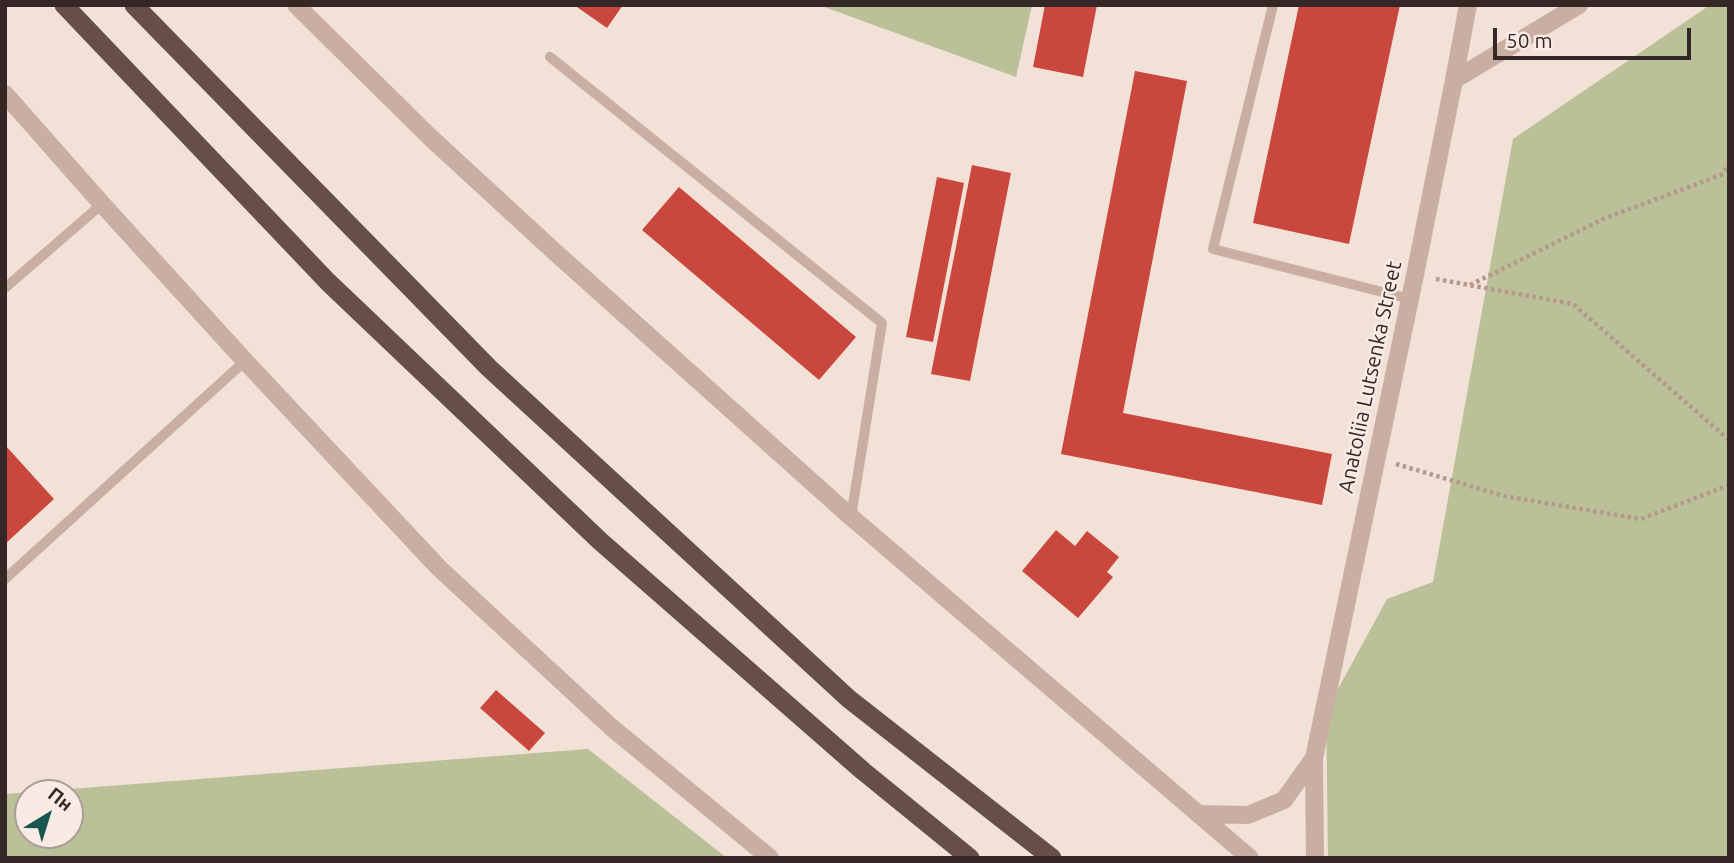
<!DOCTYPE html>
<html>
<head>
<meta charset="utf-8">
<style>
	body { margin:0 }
	#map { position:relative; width:1734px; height:863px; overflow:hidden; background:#f1e1d7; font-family:Ubuntu,sans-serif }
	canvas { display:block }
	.frame { position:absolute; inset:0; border:7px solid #342725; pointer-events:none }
	.north { position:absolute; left:14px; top:779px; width:70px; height:70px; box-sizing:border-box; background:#f9ebe3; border:2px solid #aa9d97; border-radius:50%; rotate:38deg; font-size:19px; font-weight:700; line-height:28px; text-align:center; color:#342725 }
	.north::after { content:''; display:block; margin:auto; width:24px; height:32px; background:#1a5650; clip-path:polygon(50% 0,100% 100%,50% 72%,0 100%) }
	.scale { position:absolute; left:1493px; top:28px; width:198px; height:32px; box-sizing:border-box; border:4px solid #342725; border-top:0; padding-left:9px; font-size:21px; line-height:24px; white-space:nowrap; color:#342725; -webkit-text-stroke:5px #f9ebe3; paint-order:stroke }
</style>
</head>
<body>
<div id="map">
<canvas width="1734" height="863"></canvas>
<div class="frame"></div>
<div class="north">Пн</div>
<div class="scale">50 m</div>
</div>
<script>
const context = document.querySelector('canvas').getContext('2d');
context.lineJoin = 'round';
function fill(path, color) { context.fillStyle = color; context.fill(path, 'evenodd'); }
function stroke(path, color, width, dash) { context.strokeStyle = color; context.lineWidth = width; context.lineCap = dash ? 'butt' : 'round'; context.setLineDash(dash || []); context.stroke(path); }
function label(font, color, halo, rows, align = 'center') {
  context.font = font + ' Ubuntu,sans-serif'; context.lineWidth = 5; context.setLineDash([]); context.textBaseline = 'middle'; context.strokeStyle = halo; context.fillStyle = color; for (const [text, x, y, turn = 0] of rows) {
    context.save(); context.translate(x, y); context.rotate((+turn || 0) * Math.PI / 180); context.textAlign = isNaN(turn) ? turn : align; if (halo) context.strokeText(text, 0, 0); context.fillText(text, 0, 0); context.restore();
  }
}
fill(new Path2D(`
	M819 5H1032L1016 77Z
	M1710 5H1729V858H1328L1326 711 1387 599 1433 582 1513 139Z
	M588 749 727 858H5V794ZM28 793H70V835H28Z`), '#bac097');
fill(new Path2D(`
	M574 5H623L607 28Z
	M1045 5H1097L1083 77 1033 67Z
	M1299 5H1400L1349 244 1253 223Z
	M1135 71 1187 81 1123 413 1332 454 1322 505 1061 454Z
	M972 165 1011 173 970 381 931 374Z
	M937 177 964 183 933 342 906 337Z
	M679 187 856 337 819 380 642 230Z
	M5 445 54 499 5 544Z
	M1056 530 1075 546 1087 531 1119 557 1107 572 1113 577 1078 618 1022 571Z
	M496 690 545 733 529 751 480 708Z`), '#c9473d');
stroke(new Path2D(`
	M1436 279 1573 304 1729 440
	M1470 285 1603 219 1721 175 1729 166
	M1396 464 1504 496 1641 519 1729 485`), '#b5988d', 4.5, [3.5, 3.5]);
stroke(new Path2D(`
	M1273 5 1213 249 1410 299
	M550 57 882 323 851 517
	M5 288 102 204
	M5 579 245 361`), '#c9aea3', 10);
stroke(new Path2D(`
	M296 5 432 139 556 253 851 517 1250 858
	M1454 80 1579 5
	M5 94 102 204 245 361 439 568 611 727 770 858
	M1199 814 1248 815 1284 800 1314 758
	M1315 858 1314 758 1415 275 1454 80 1468 5`), '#c9aea3', 18);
stroke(new Path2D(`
	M64 5 328 282 600 541 863 771 970 858
	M134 5 489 368 849 699 1052 858`), '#664e49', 19);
label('21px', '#342725', '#f9ebe3', [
	["Anatoliia Lutsenka Street",1370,377,-78]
]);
</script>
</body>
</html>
